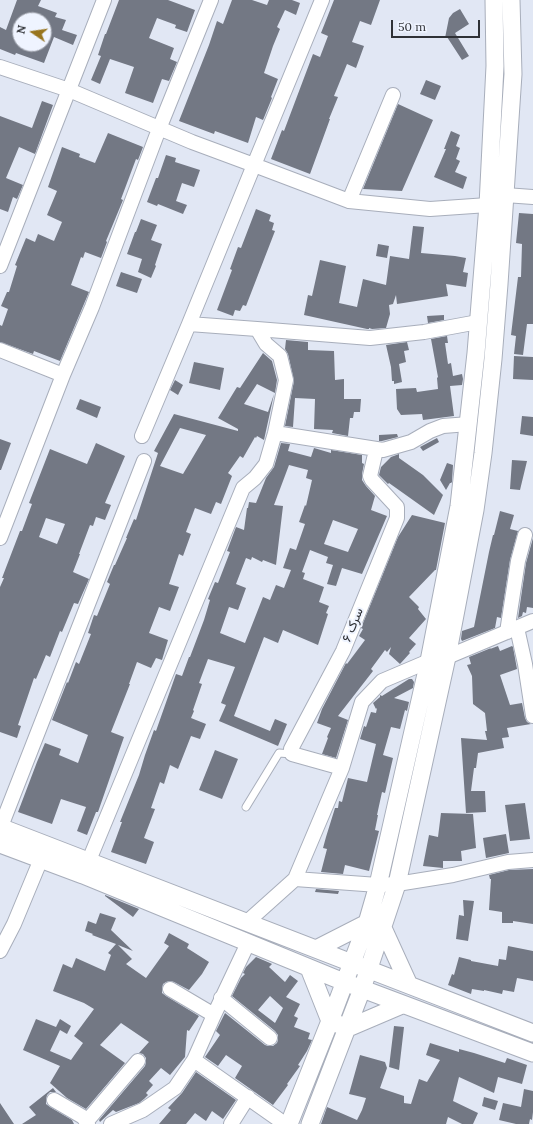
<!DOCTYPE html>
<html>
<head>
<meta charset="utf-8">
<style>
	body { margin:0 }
	#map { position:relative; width:533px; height:1124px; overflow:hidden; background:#e1e7f4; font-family:Lora,serif }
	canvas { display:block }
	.north { position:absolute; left:12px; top:12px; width:40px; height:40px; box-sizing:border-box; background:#eff4ff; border:1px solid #a2a6af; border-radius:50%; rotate:283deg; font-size:11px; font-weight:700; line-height:16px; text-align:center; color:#2f3136 }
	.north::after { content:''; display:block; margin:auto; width:14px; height:18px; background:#98751e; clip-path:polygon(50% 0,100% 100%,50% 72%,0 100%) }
	.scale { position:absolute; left:391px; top:20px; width:89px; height:18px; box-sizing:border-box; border:2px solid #2f3136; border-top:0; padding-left:5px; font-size:12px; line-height:14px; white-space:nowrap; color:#2f3136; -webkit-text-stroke:3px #eff4ff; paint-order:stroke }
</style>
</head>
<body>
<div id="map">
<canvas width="533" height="1124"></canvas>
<div class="north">N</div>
<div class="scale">50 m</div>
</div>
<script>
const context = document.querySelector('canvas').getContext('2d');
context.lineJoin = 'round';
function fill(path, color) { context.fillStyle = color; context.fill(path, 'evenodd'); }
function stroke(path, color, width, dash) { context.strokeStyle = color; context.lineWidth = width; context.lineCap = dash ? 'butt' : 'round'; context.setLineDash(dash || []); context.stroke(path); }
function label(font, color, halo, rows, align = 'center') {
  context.font = font + ' Lora,Vazirmatn,serif'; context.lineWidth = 4; context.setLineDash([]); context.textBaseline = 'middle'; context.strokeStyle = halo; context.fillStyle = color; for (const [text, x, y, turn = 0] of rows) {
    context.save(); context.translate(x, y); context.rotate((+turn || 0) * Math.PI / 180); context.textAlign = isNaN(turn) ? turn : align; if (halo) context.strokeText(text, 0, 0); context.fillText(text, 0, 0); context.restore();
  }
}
fill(new Path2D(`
	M17 0H41L38 6 57 13 55 17 66 20 62 30 77 35 73 45 54 37 44 63 16 53 15 55 0 49V27L6 30ZM20 20H44V44H36L35 48 23 44H20Z
	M119 0H168L195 10 187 32 175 28 176 25 157 18 149 38 174 48 170 59 177 62 169 81 162 79 153 103 125 93 134 67 110 59 100 84 91 80 101 56 98 55 105 34H106Z
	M232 0H252L267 5 269 0H292L300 3 296 15 285 10 277 27 280 29 273 46 264 73 278 79 271 97 272 98 263 120 256 117 248 143 215 131 214 134 179 121 209 45 217 21 223 24Z
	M334 0H380L371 25 360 21 352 42 364 46 356 68 347 64 334 96 338 97 329 119H330L310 174 271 159 282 130 284 131 313 54 320 57 328 36 321 33Z
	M460 9 469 24 455 33 469 56 462 60 447 37 445 38 449 18 453 13Z
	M426 80 441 86 435 100 420 94Z
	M42 101 53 105 35 154 19 147 6 178 23 185 17 199 13 197 8 212 0 209V116L32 128Z
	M398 104 433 120 402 191 363 189Z
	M451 131 460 135 456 146 460 148 456 159 460 161 455 172 467 177 463 189 434 177 446 149H444Z
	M108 133 143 147 138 160 136 159 121 199 123 200 106 241 107 242 101 258 85 252 83 258 81 257 71 285 89 292 60 361 34 351 33 354 0 342V325L2 326 8 309 1 306 7 292H9L17 266 15 265 26 238 35 242 38 234 54 241 62 222 47 215 57 191 48 187 62 147 80 154 79 157 95 163Z
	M166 155 176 158 175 162 200 170 194 187 182 183 176 201 187 205 183 214 158 204 157 206 147 202 156 178H158Z
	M256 209 271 215 269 221 274 223 272 230 275 231 246 306 243 305 240 311 235 310 233 316 217 310 232 270 230 269 238 247 241 248Z
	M519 213 533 214V324H527L523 355 514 354 516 336 511 335 518 277H521L522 244 516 243Z
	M141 219 157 225 151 240 162 244 155 265 156 266 151 278 138 272 142 259 127 254 135 232H136Z
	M413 226 424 227 421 253 455 256 466 258 463 272 468 273 466 287 446 284 448 296 397 304 396 295 393 304 389 305 390 314 386 328 372 329 369 328V329H367L304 315 308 295 312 296 320 260 346 266 339 303 357 307 363 279 386 285 390 256 409 259Z
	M378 244 389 246 387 258 376 256Z
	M121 272 142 279 137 293 116 286Z
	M444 315V320L428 323 427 316Z
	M447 336 448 343H445L448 364 451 363 453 376 462 374 463 379 462 385 450 386 454 416 423 420 422 414 401 415 397 409 396 389 416 388 417 392 438 389 437 378 438 377 431 339Z
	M286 340 308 342V350L334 351 335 380 344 379V399H361L360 412H354L353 418H350L348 436 332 433 333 430 314 429 315 399 295 398 293 427 285 426 294 381 288 354 285 349Z
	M407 342 409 350 404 351 406 362 399 364 402 382 394 384V381H392L391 367 386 345Z
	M263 353 272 361 277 380 275 393 257 384 244 404 268 412 274 394 264 440 257 436 256 438 255 437 243 458 240 456 228 473 232 476 221 504 216 502 211 514 195 508 186 532 191 534 183 556 179 554 169 584 179 587 170 611 159 607 149 633 168 640 162 660 156 658 151 668 137 662 129 684H130L111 732 124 737 98 812H96L87 835 77 831 86 807 61 799 52 824 18 812 37 762 45 743 61 749 59 755 78 763 88 735 52 720 67 682 68 683 76 662 79 664 91 634 88 633 94 615 97 616 110 584 107 582 114 565H115L127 538H126L134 519 136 520 158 453 154 451 174 414 238 431V429L218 418 237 387 240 388ZM180 428 206 435 183 474 160 466Z
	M514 356 533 357V380L513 379Z
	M194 362 224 368 220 390 189 383Z
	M175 380 183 385 178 395 170 390Z
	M80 399 101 407 97 418 76 409Z
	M522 416 533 417V436L520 434Z
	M397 434 398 437 382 441H379V435Z
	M437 438 439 442 423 451 420 447Z
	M0 439 11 443 1 470H0Z
	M96 443 125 456 105 503 111 505 105 520 96 517 93 526 90 525 79 554H80L73 572 89 579 78 604 74 603 62 632 60 631 50 657 46 655 36 679 34 678 18 725 21 726 17 738 0 732V587L4 578H2L20 531H22L32 504 29 503 50 449 87 464ZM46 518 65 524 57 544 39 537Z
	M281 443 290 444 288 451 311 457 314 448 331 453V450L362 455V463L364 464 362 474V480L366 486 375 496 371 510 387 516 362 574 342 568 336 586 327 584 333 565 326 563 328 557 310 550 302 572 305 573 303 579 324 587 319 602 329 606 326 613 328 614 318 645 283 630 278 643 264 637 234 716 270 731 275 719 287 724 278 746 219 721 226 705 221 703 235 667 208 659 199 683 202 684 193 710 194 711 191 718 206 724 200 739 191 736 178 769 170 765 164 784 160 782 151 808 155 809 144 838 154 842 146 864 111 852 122 822H120L139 775 145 755 154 730 156 731 176 674 182 676 189 657H190L204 620 210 600 208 599 215 582 218 583 230 552 227 551 236 527 244 530 247 508H248L249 502 256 503 266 478 274 467ZM289 465 308 470 306 478 312 480 306 506 305 505 299 522 305 524 296 550 290 548 283 568 291 570 284 588 276 585 270 600 263 597 245 643 220 633 229 607 238 610 246 588 236 584 246 558 251 560 252 557 262 562 263 560 276 565 283 506 274 505ZM333 520 358 529 348 552 324 544Z
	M399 454V458L423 475 443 495 434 515 389 483 388 484 379 475 381 467 391 457Z
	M512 460 527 461 520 490 510 489Z
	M447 463 453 465 452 482 451 483H450L446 490 440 480Z
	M500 511 514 515 510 529 518 531 510 560 501 618 497 617 495 628 462 641 461 639 462 631 474 627 489 552 493 535H494Z
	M412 515 445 523 436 570H435L409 597 419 607 418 609 426 619 409 638 416 644 409 652 410 653 400 664 389 654 391 647 387 652 385 650 371 669 373 671 338 716 348 720 336 758 322 754 328 738 327 737 331 728 317 723 322 709 346 663 347 664 365 640 359 636 363 629 361 628 398 537Z
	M533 538V608L527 607 526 613 523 612 522 616 518 618 526 563Z
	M498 646 500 651 512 646 513 647 517 669 500 675 510 705 522 703 525 718 527 722 531 724 507 728 509 737 502 738 504 748 478 753 476 768H474L471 791H485L486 812 466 813 461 738 487 740 485 731H487L485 713 473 704 472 676 467 665 471 664 469 657 491 648 490 649Z
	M409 679H412L414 682 413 688 394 698 409 702 407 711 405 710 400 729 391 727 383 755 393 758 385 793 382 792 377 815H378L375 830 379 831 369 871 345 865 343 874 321 872 327 849 323 848 326 837 335 808H338L339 801 342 802 348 778 367 782 376 744 360 739 364 726 366 727 371 712 376 713 377 708 376 709 373 703 380 697V695L382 696Z
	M215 750 238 759 222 799 199 790Z
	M525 803 530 839 510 841 505 805Z
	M441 813 473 814 476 848 461 851 462 861H443V868L423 866 429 835 438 837Z
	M506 834 509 853 486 858 483 838Z
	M533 869V924L513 921V923H502V912L489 910 491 879H490L489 875 509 870Z
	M316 889 339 891 338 894 315 892Z
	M105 895 139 909 133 917 105 896Z
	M463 900 474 901 468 941 456 939 459 915 464 916Z
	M100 913 116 918 111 930 133 951 118 945 132 959 126 964 146 978 169 946 164 943 169 933 189 944 187 948 209 962 202 974 189 990 174 982 170 981 166 982 163 984 162 989V993L166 996 199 1016 189 1031 187 1030 185 1057 170 1075 161 1068 149 1081 153 1085 146 1093 148 1095 144 1099 139 1103 116 1112 113 1110 100 1122 99 1120 145 1066 146 1062V1058L143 1054 139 1053 149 1042 121 1023 100 1045 125 1063 86 1109 67 1098 50 1083 60 1066 23 1050 36 1019 56 1027 60 1019 71 1026 67 1034 60 1030 50 1051 71 1060 83 1043 74 1036 94 1009 84 1003 53 991 63 964 72 968 76 958 105 971 111 955 108 953 116 944 92 935 93 934 85 931 88 921 96 924Z
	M508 946 533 951V981L517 978 514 992 503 990 502 994 484 990V991L472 989 471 994 448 985 452 974 454 975 459 957 471 960V961L498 966 499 959 506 960Z
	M256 957 270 963 272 964 269 967 285 982 290 975 298 981 286 997 300 1004 294 1016 298 1018 294 1027 310 1033 308 1039 312 1040 307 1051 298 1065 300 1066 287 1084 288 1085 273 1105 235 1078 242 1066 226 1055 218 1066 205 1057 220 1035 216 1031 225 1013 265 1045 268 1046H273L277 1043 278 1040V1035L275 1031 232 996 241 978 245 974 243 973 246 967ZM270 996 283 1008 275 1023 258 1010Z
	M394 1026 404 1027 399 1070 389 1067Z
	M430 1043 459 1052V1049L474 1053 505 1063 507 1058 527 1065 522 1084 498 1077 494 1093 459 1077 453 1101 478 1113 473 1124H462L448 1117 446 1124H321L327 1107 357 1120 362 1110 366 1098 349 1094 360 1055 385 1062 387 1068 380 1088 404 1096V1103L411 1104 419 1079 427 1082 440 1060 426 1055Z
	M196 1072 236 1100 223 1119 212 1111 206 1121 195 1113 186 1124H159L171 1110 168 1108 182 1093Z
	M53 1088 56 1092H50L47 1095 46 1100V1104L50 1107 72 1120 74 1124H22L36 1115 29 1107Z
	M524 1089 533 1091V1112L532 1120 530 1119 529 1124H516L499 1120 503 1103 521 1107Z
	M484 1097 498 1101 495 1110 482 1106Z
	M0 1103 14 1124H0Z`), '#737884');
const service = new Path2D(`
	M246 807 279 753 292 754`);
const minor = new Path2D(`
	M0 67 69 90 192 142 254 165 322 0
	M505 195 533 197
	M349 201 393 95
	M0 266 104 0
	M257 329 370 338 424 332 478 322
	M0 350 63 375
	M275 433 383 450 411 442 430 431 443 426 469 424
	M142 436 189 324
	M0 538 63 375 92 307 159 129 211 0
	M517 628 525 664 533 716
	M507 632 518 561 525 535
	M447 657 533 621
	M342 768 292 754 291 749 343 651 397 518V507L372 480 370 476 376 450
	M0 829 144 461
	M85 870 243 488 255 478 266 464 275 433 286 380 280 356 266 344 257 329 189 324 254 165 349 201 430 209 488 205
	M295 879 378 885 397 884 453 875 508 862 533 860
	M247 922 295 879 342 768 362 702 382 681 429 661
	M0 951 14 924 41 859
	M170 989 214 1015
	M221 998 270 1038
	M194 1060 285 1124
	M54 1100 83 1117 88 1124
	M87 1121 138 1061
	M111 1124 143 1110 175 1088 194 1060 214 1015 248 943
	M231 1124 248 1097`);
const tertiary = new Path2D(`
	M0 827 533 1033
	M0 844 83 875 344 982 533 1053
	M316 949 367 923 383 928 409 985
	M309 968 330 1021 348 1028 402 1005
	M289 1124 330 1021 367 923 378 885 429 661 459 506 476 353 488 205 495 66 494 0
	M310 1124 362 989 397 884 447 657 475 510 483 453 493 359 499 284 513 74 511 0`);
stroke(service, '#a8aebb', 9);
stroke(minor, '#a8aebb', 16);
stroke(tertiary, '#a8aebb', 19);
stroke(service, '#fff', 7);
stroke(minor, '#fff', 14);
stroke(tertiary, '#fff', 17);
label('13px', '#2f3136', '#eff4ff', [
	["سرک ۶",353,625,-68]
]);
</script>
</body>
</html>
